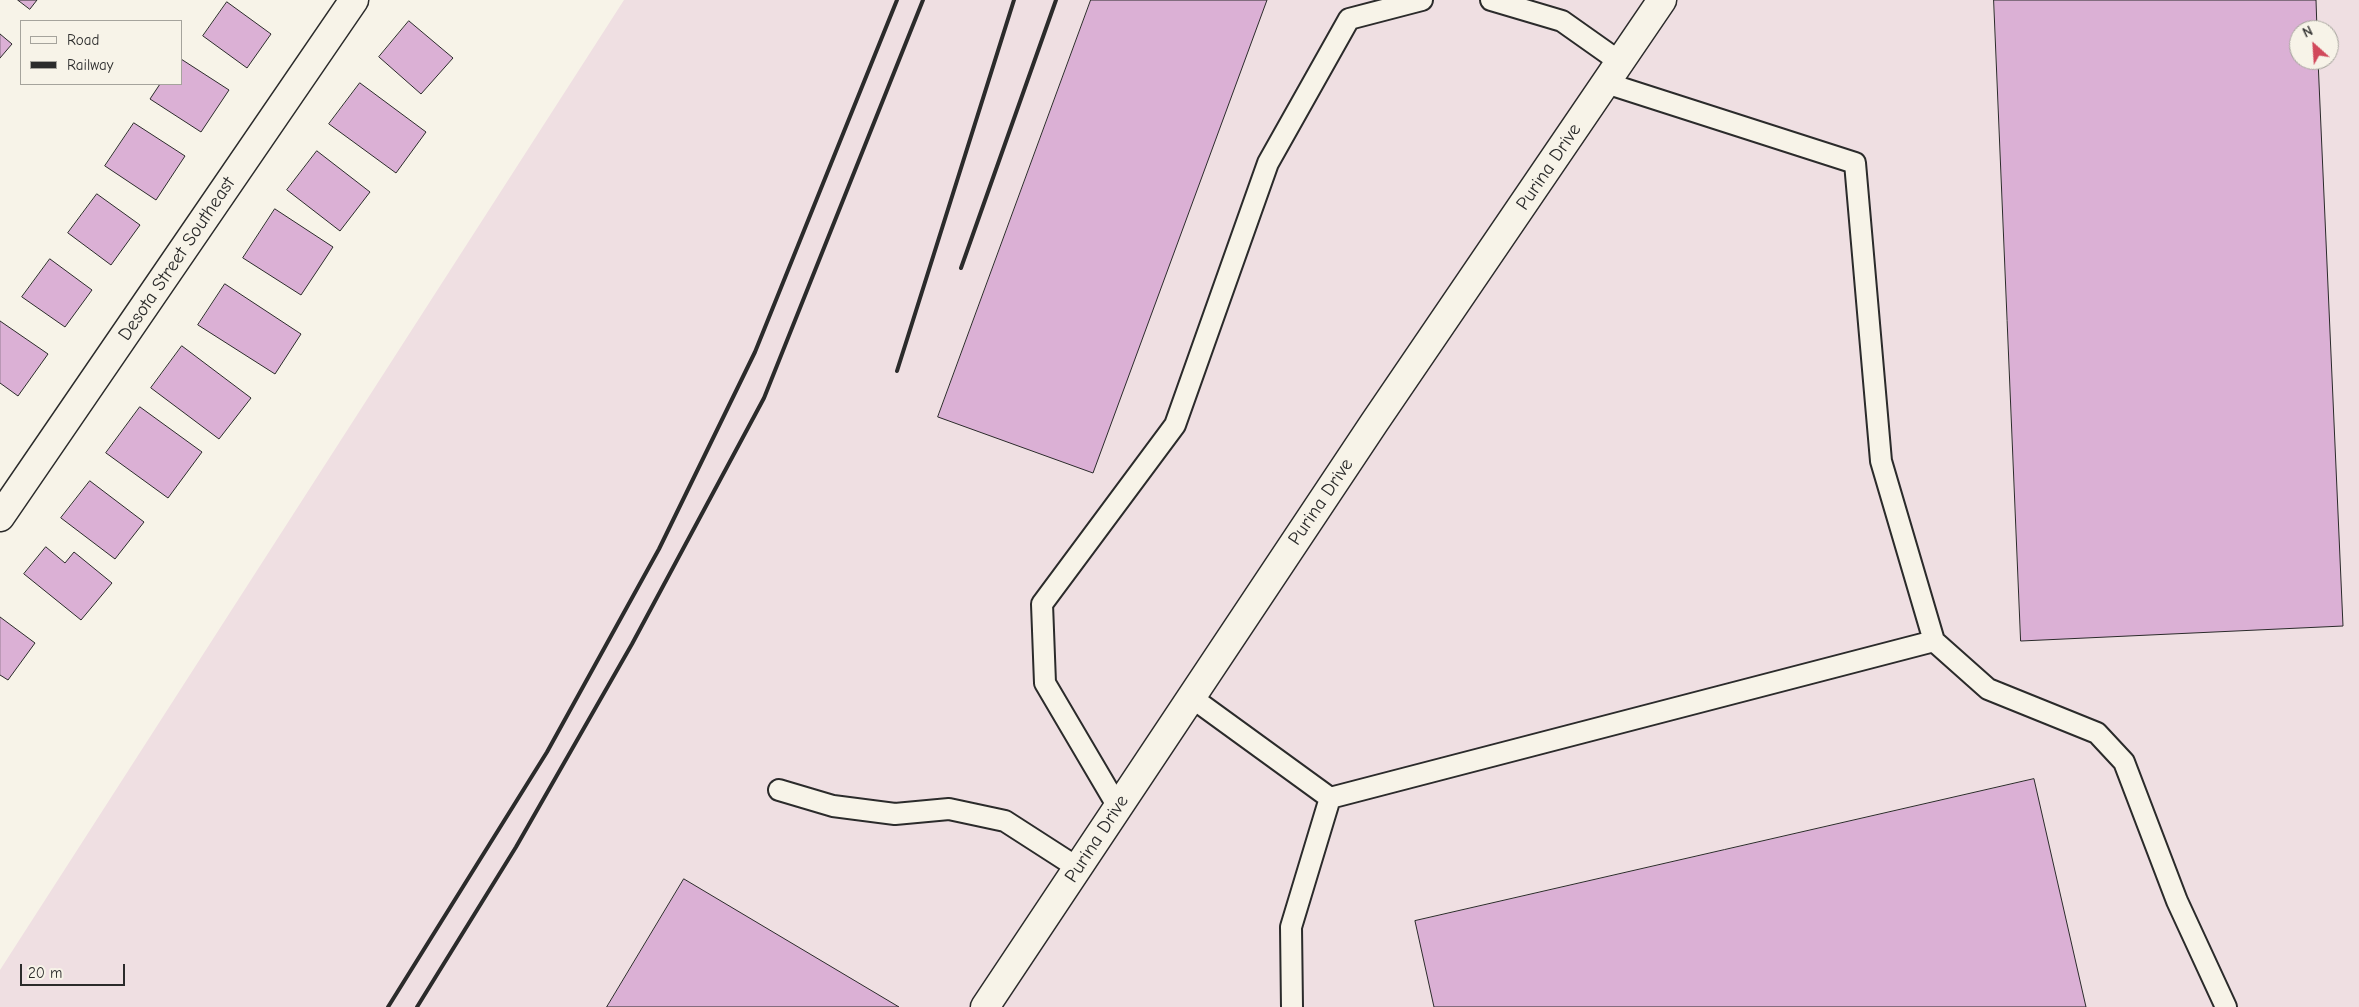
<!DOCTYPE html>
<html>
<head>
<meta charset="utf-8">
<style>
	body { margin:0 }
	#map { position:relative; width:2359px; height:1007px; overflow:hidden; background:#f7f3e8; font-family:"Comic Neue",sans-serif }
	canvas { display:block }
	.legend { position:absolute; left:20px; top:20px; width:162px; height:65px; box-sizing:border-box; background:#f7f3e8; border:1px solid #a5a39c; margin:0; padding:6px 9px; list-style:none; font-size:15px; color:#2b2b2b }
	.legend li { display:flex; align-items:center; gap:10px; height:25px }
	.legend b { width:25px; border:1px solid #a5a39c }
	.north { position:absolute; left:2289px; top:20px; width:50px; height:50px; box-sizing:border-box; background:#f7f3e8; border:1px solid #a5a39c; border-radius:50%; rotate:334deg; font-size:14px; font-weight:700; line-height:20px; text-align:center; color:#2b2b2b }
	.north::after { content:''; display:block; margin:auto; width:18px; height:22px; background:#d1495b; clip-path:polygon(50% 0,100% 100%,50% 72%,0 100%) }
	.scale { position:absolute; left:20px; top:964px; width:105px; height:22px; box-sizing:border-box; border:2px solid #2b2b2b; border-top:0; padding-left:6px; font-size:15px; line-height:18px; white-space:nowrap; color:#2b2b2b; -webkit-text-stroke:4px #f7f3e8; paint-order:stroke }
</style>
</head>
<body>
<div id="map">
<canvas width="2359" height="1007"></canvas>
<ul class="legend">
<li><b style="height:6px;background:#f7f3e8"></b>Road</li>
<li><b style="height:6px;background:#2b2b2b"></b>Railway</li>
</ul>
<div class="north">N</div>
<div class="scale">20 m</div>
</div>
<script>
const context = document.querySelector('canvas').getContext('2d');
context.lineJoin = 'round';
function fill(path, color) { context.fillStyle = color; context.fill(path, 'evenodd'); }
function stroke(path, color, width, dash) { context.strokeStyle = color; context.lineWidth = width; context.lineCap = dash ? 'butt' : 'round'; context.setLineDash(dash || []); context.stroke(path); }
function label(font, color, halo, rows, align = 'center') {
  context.font = font + ' "Comic Neue",sans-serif'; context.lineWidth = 4.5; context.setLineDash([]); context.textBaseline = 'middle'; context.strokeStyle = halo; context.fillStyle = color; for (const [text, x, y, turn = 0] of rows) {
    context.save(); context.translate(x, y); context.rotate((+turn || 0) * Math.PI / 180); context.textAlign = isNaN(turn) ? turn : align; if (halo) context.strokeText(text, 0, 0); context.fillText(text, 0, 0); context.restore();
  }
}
fill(new Path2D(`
	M624 0H2359V1007H0V970ZM2299 30H2329V60H2299Z`), '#efdfe2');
const building = new Path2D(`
	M18 0H37L30 9Z
	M1091 0H1267L1093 473 938 417Z
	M1994 0H2316L2317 30H2299V60H2318L2343 626 2021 641Z
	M227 2 271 34 247 68 203 36Z
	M409 21 453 58 421 94 379 57Z
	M0 34 12 44 0 58Z
	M181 59 229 90 201 132 150 99 160 84H181Z
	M360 83 426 132 396 173 329 124Z
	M134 123 185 156 156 200 105 166Z
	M317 151 370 192 340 231 287 190Z
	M97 194 140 225 111 265 68 233Z
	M275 209 333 247 301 295 243 258Z
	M50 259 92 290 65 327 22 297Z
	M225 284 301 334 275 374 198 325Z
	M0 321 48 354 18 396 0 383Z
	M182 346 251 398 219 439 151 388Z
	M140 407 202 452 168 498 106 453Z
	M90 481 144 522 115 559 61 518Z
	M46 547 65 563 74 552 112 583 81 620 24 574Z
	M0 617 35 643 8 680 0 675Z
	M2034 779 2086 1007H1434L1415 921Z
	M684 879 899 1007H607Z`);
fill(building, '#dbb0d5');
stroke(building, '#2b2b2b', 1);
const lane = new Path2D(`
	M1491 0 1562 21 1620 62
	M1606 83 1855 163 1881 461 1934 641 1988 689 2097 733 2124 762 2177 901 2226 1007
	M1191 697 1330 798 1934 641
	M779 790 833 806 895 814 949 809 1005 821 1078 868
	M1118 807 1045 683 1042 604 1175 425 1268 163 1349 19 1422 0
	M1292 1007 1291 927 1330 798`);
const street = new Path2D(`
	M0 517 354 0
	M985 1007 1374 423 1662 0`);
stroke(lane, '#2b2b2b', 24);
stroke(street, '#2b2b2b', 31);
stroke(lane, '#f7f3e8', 20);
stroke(street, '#f7f3e8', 28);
stroke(new Path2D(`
	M961 268 1056 0
	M897 371 1014 0
	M388 1007 547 752 659 549 755 352 897 0
	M417 1007 516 847 632 644 764 398 923 0`), '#2b2b2b', 4);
label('19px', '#2b2b2b', '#f7f3e8', [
	["Purina Drive",1549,167,-56],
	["Desota Street Southeast",177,259,-56],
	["Purina Drive",1321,502,-56],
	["Purina Drive",1097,839,-57]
]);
</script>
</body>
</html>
